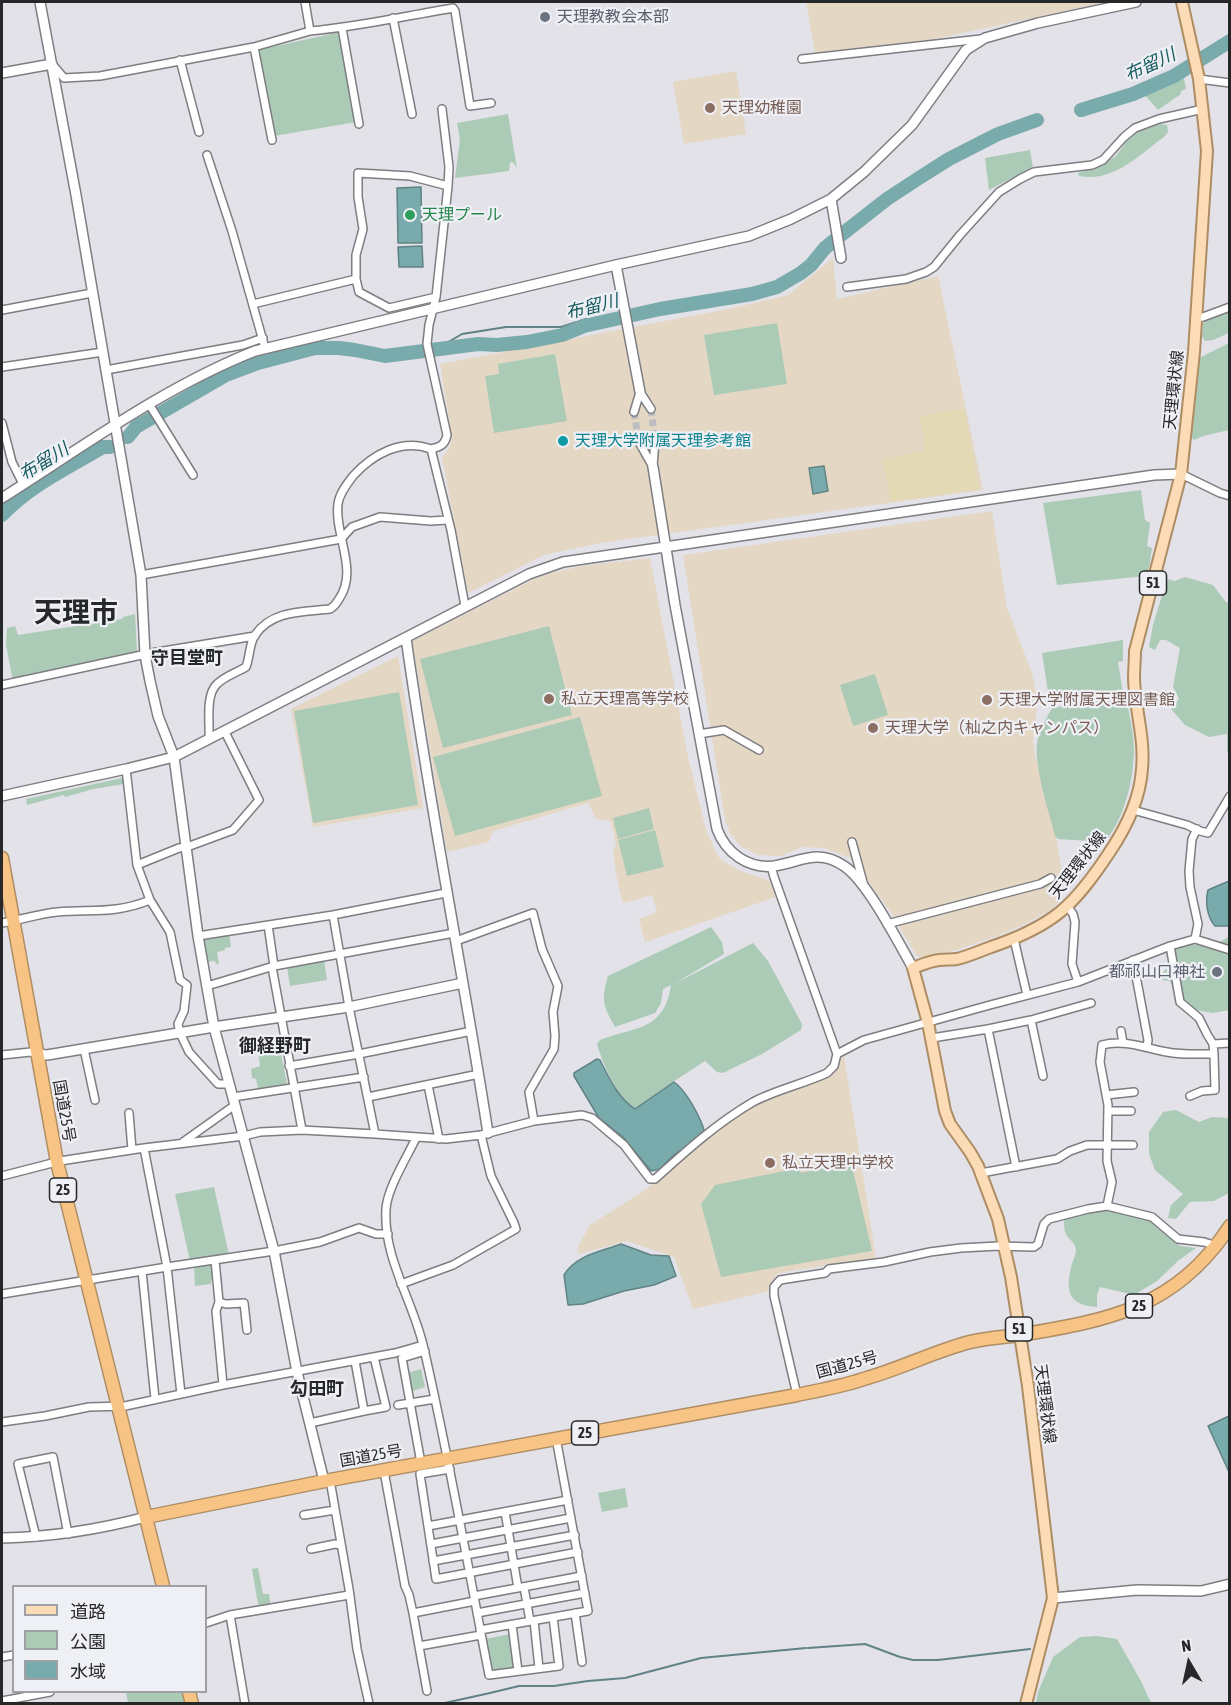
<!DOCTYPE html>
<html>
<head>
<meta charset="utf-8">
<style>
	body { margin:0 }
	#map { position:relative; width:1231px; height:1705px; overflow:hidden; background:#e2e2e8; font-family:"Asap Condensed","Noto Sans JP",sans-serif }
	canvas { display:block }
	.frame { position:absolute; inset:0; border:3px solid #262729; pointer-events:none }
	.legend { position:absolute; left:12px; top:1585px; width:195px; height:108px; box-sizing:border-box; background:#eff0f5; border:2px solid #9fa0a3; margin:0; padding:8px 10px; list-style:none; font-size:18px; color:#262729 }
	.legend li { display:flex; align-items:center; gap:12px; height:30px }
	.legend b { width:30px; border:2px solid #9fa0a3 }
	.north { position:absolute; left:1159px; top:1633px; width:60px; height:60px; -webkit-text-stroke:4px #eff0f5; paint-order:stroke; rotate:351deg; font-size:16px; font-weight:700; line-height:24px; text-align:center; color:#262729 }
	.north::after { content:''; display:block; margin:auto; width:21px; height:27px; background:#262729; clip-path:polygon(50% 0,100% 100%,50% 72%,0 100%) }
</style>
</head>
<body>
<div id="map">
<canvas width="1231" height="1705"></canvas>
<div class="frame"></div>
<ul class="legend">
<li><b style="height:8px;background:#fbdcb6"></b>道路</li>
<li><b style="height:16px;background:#abcbb7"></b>公園</li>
<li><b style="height:16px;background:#79aaac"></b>水域</li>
</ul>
<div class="north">N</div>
</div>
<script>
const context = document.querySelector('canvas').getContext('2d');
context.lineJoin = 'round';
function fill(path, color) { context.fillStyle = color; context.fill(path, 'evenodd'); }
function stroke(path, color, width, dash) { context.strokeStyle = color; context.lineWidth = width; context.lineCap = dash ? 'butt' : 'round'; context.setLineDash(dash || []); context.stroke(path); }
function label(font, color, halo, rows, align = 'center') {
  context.font = font + ' "Asap Condensed","Noto Sans JP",sans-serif'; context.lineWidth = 4.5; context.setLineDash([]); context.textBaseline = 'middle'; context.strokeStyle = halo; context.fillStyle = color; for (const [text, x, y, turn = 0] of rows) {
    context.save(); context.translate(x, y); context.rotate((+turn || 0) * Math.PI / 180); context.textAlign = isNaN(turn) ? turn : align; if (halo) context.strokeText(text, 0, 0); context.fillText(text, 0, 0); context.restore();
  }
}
fill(new Path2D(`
	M806 2H1106L935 39 815 53Z
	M736 71 746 134 684 144 673 82Z
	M833 258 837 299 938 276 983 490 600 543 544 555 468 593 442 457 449 449 452 439 440 364 733 308 788 295Z
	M992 511 1007 608 1032 673 1038 702 1033 737 1035 756 1049 798 1065 888 1060 901 1049 911 1025 924 997 936 953 951 921 957 916 955 891 913 857 865 850 858 823 848 802 847 781 856 758 855 740 846 730 833 725 820 683 555Z
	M650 558 688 757 706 830 719 858 738 870 770 881 776 897 645 942 639 919 657 912 652 895 623 903 616 874 613 852 616 845 611 821 596 819 588 803 493 831 489 842 447 852 412 641 532 580 548 574 582 566Z
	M398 656 423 808 313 827 291 709Z
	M844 1056 876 1258 784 1272 777 1274 770 1284V1291L693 1309 674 1257 627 1241 579 1254 577 1248 590 1225 645 1190 711 1135 753 1105 831 1074Z`), '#e4d8c4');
fill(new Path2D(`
	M340 32 356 122 274 136 258 50Z
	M1183 74 1186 89 1181 91V94L1158 110 1142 92Z
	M508 114 517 169 514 163 510 162 509 171 455 178 460 139 457 123Z
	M1160 124 1167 125 1168 132 1164 137C1139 155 1113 183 1079 176L1078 173 1092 168 1115 157 1127 141 1138 131Z
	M1030 150 1033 167 989 190 985 158Z
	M1229 311V333L1213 340 1205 341 1202 336 1203 323 1206 320Z
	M777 323 787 384 714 395 704 335Z
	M1229 343V430L1203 436 1194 440 1189 434 1196 362 1201 357Z
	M555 354 567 421 494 433 485 376 499 374 498 364Z
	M1141 490 1145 520 1150 523 1147 546 1152 548 1149 568 1145 576 1057 585 1043 503Z
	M1185 577 1213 585 1225 601 1229 604V755L1227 751V734L1209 737 1185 725 1171 709 1179 699 1173 687 1180 648 1166 640H1160L1155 650 1149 647 1153 625 1167 579 1175 581Z
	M135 614 137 652 13 681 6 645 7 628 15 626 18 635 122 619 123 617Z
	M549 626 572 715 443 748 420 659Z
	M1123 640V661L1118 662 1123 693 1050 705 1042 653Z
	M875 674 888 715 853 726 840 685Z
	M399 692 418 805 313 823 294 711Z
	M1126 696C1129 714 1134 734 1134 752 1133 783 1124 818 1105 842L1058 839 1055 836C1049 812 1034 767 1037 743 1039 731 1046 719 1052 708Z
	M580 717 602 796 455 836 433 757Z
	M122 778 124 784 93 789 65 797 64 795 27 805 26 799Z
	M649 808 654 829 618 839 613 818Z
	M655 830 664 867 627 876 618 840Z
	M711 927 722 942 724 954 674 984 753 943 768 961 802 1024 801 1030 762 1054 723 1073 717 1072 705 1061 676 1080 636 1108C617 1099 603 1064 597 1044L600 1040C637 1026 664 1031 671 985L663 989 661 1003 655 1013 615 1027C603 1005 601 1001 608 976Z
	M229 932 231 947 225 948V950L217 952 219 964H216L215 961 204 962 200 937Z
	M1229 937V1010L1213 1013 1189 1009 1177 998 1170 981 1163 980 1160 975 1171 965 1169 955C1180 943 1194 943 1209 947Z
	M324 960 327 980 290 986 287 967Z
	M278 1040 287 1083 284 1088 259 1093 256 1079 252 1078 251 1069 260 1066 258 1049Z
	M1176 1110 1199 1122 1212 1117 1230 1118 1229 1193 1214 1201 1190 1202 1176 1219 1168 1218 1171 1205 1183 1194 1155 1170 1149 1154V1132L1163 1112Z
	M851 1162 872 1251 721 1277 701 1204 715 1185 799 1168 801 1173Z
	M214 1187 229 1255 190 1261 175 1194Z
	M1101 1209 1141 1217 1153 1223 1163 1233 1180 1246 1196 1248 1179 1260 1157 1281 1134 1295 1100 1287 1097 1295V1307C1067 1305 1065 1290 1072 1264 1073 1260 1076 1254 1076 1250 1075 1242 1069 1240 1066 1234 1064 1230 1064 1224 1064 1219Z
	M212 1265 215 1280 211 1281V1284L195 1286 194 1267Z
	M421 1369 425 1387 410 1392 407 1373Z
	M625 1488 628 1507 602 1512 598 1493Z
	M258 1568 263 1594H269L271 1608 259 1610 252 1569Z
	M510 1634 515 1668 491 1672 485 1639Z
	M1097 1636 1117 1639 1141 1681 1151 1703H1036L1038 1692 1053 1657 1080 1637Z
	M126 1692H185L188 1703H128Z`), '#abcbb7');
fill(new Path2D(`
	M964 408 979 489 891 502 882 459 926 451 920 416Z`), '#e3dab5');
const water = new Path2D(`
	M421 187 422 243H398L397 188Z
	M422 246 423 267H399L398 247Z
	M824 466 828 491 813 494 809 468Z
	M1229 881V926H1215C1207 917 1205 902 1208 890Z
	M597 1059 600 1060C609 1078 618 1098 635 1109L674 1082C686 1090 701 1118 705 1133L674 1155 660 1169 651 1171 623 1137 599 1118 574 1076V1073Z
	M621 1244 651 1255 669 1256 676 1276 654 1285 624 1291 583 1304 568 1305 564 1275C576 1255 600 1252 621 1244Z
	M1229 1416V1472L1208 1426Z`);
fill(water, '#79aaac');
stroke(water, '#608385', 1.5);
stroke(new Path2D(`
	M438 348 462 334 506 327H561L586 319 612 320
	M808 1648 865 1644 900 1657 913 1660H938L1030 1649
	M440 1704 490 1693 519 1686H554L588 1681 625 1678 701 1658 806 1648`), '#608385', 2);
stroke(new Path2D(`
	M1081 110 1133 94 1174 76 1230 41
	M128 437 136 427 226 375 258 363 315 348H339L355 350 385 356 478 344 497 345 527 342 562 335 584 326 660 309 752 294 777 287 801 273 811 265 825 248 841 235 887 199 919 178 949 159 998 134 1037 120
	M2 515C29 486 69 467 103 447H110`), '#79aaac', 14);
stroke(new Path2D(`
	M651 409 655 440
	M634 412 639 442`), '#bcbdc2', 7, [7, 3.5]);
const street = new Path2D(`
	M393 18 412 114
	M342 28 359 124
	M310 31C358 27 405 16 453 8L455 11 470 106 491 103
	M254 47 272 140
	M802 59 981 39
	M180 60 199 132
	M52 64 64 78 100 76 254 47 310 31 305 2
	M1199 79 1230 83
	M207 155 232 231 265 348
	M847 287 906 279 926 272 934 267 960 235 999 192 1020 179 1034 172 1092 165 1103 160 1124 137 1135 128 1159 119 1203 109
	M436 297 389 308 359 292 356 279V255L363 229 358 197V173L410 176 448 186
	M253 304 356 279
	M2 310 92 293
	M1196 318 1203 317 1230 307
	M2 367 103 352
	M106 370 243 345 263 338
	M640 392 651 409
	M149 404 193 475
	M634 412 640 392
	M2 423 12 462 23 484
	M639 442 653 467
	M431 449C440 447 445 445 447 435L427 344 429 325 436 297 448 186 449 167 442 109
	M653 467 655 440
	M1181 474 1220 493 1230 496
	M141 575 341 539 352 527 380 517 431 521 447 520
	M2 685 151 653 255 636
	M699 734 724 730 759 750
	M209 739C210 724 205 695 217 684 225 676 236 673 246 667 250 657 249 644 255 635 272 610 303 612 330 609 335 606 336 604 339 599 359 570 334 535 338 504 339 494 347 484 353 476 373 454 402 438 431 449L451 530 465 606
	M126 769 137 865 150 900 170 932 180 980 187 985 184 1011 178 1024 180 1033 189 1052 218 1084H229
	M1133 810 1187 825 1200 831 1208 833 1230 796
	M852 842 864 886
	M137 865 179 848 187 847 233 830 259 800 225 732
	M1067 906 1073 914 1075 922 1072 964 1078 982
	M333 915 349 1007 375 1134
	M2 923C20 920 38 914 57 912 92 909 116 914 150 900
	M887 924 1040 884 1051 878
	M268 925 274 966
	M198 936 333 915 446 893
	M1014 939 1027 995
	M1195 939 1198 924 1190 887 1189 871 1192 839 1197 829
	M456 941 533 913 542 949 558 986 553 1012 555 1036 554 1049 529 1092 534 1121
	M1133 960 1148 1040 1147 1047
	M272 967 302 1130
	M207 986 274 966 454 933
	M1031 1020 1043 1076
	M988 1029 1031 1020 1091 1003
	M1121 1031 1123 1043
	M932 1038 988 1029 1016 1167
	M1213 1044 1230 1043
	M84 1049 95 1100
	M837 1054 864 1040 990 1005 1078 982 1170 946 1195 939 1230 950
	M2 1055 31 1052 37 1054
	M289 1066 359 1054 472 1031
	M428 1085 439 1139
	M1106 1095 1134 1092
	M1190 1096 1202 1091 1215 1090 1214 1054
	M233 1097 364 1077
	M368 1097 479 1074
	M1108 1111H1131
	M129 1113 132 1150
	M416 1138C407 1157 387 1189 386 1209 383 1259 414 1302 424 1349 449 1457 468 1567 489 1675L559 1666 553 1617
	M183 1142 235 1105
	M144 1148 167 1267 181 1394
	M981 1173 1057 1159 1070 1151 1087 1145H1133
	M2 1176 60 1161 144 1148 244 1136 260 1132 302 1130 375 1134 446 1139 481 1135 534 1121 582 1115 592 1118 624 1145 650 1179H655C686 1151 717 1123 753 1102 776 1090 803 1084 827 1073L834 1066 837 1054 774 877 771 866
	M1107 1206 1112 1182 1107 1161 1108 1105 1100 1062 1102 1045C1124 1039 1145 1048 1167 1052 1182 1055 1198 1054 1214 1054L1213 1044 1207 1034 1199 1018 1180 1002 1170 946
	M215 1260 219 1302 216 1311 223 1385
	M142 1271 155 1399
	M401 1284 453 1265 516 1229 514 1223 491 1176 481 1135
	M2 1294 167 1267 274 1251 320 1242 359 1228 376 1234H388
	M219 1302 226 1304 244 1303 247 1330
	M797 1395 774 1296V1287L780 1280 825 1273 829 1269 884 1262 930 1252 961 1248 998 1246 1034 1247 1038 1244 1044 1224 1049 1219 1088 1209 1107 1206 1152 1217 1178 1239 1204 1242 1217 1246
	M398 1405 435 1399
	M364 1411 386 1407 374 1357
	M2 1422 45 1416 89 1407 125 1406 223 1385 395 1353 423 1345
	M310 1423 364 1411 355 1361
	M421 1463 402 1358 425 1351
	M450 1469 420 1474 436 1579 578 1552
	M384 1471 405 1586 409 1595 413 1613 427 1691
	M330 1480 349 1589 357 1649 369 1704
	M505 1512 518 1588
	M304 1515 335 1510
	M428 1526 568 1500
	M36 1537 18 1464 53 1457 68 1534
	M431 1544 571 1518
	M311 1549 335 1544 341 1545
	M433 1561 575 1535
	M524 1587 530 1621
	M474 1596 582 1576
	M413 1613 475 1601
	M477 1613 585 1593
	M575 1613 582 1662
	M230 1615 245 1704
	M534 1621 539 1668
	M206 1623 230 1615 349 1595
	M512 1625 518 1671
	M480 1630 588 1611 556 1438
	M419 1646 481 1635
	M2 1657 14 1655
	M2 1701 50 1692`);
const secondary = new Path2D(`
	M40 2 76 195 141 575 145 655 150 681 158 716 174 757 198 936 214 1027 274 1251 297 1372 324 1481
	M2 73 52 64
	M831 199 841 258
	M616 265 640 392
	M653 467 675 605 717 829C726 853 748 869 774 866 801 862 817 848 844 866 867 881 898 942 913 968
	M2 498C84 446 164 387 255 351L616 265 749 236 791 219 831 199 864 172 912 125 966 50 985 38 1038 23 1136 2
	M406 638C429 803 462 967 488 1133
	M2 796 126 769 174 757 529 574 563 562 1154 475 1181 474
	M37 1054 47 1055 214 1027 349 1007 463 983
	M2 1538C52 1537 97 1530 146 1517
	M1053 1598 1137 1590 1201 1591 1230 1584`);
const primary = new Path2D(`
	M1026 1704 1053 1598 1028 1386 1011 1277 998 1219 978 1166 970 1152 950 1124 945 1111 928 1023 913 968C921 965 930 961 939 960 945 959 951 960 957 959 969 956 980 951 991 947 1053 926 1074 906 1109 853 1126 828 1140 800 1142 769 1145 738 1135 709 1134 679 1134 670 1135 660 1135 651L1181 474 1194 352 1207 151 1199 79 1182 2`);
const highway = new Path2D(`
	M2 858 57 1162 163 1586
	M146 1517 330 1480 797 1395C820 1390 844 1386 867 1378 902 1368 935 1351 970 1342 987 1338 1004 1337 1020 1335 1110 1320 1176 1308 1230 1226
	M189 1692 192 1704`);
stroke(street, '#7d7d82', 10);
stroke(secondary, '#7d7d82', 12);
stroke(primary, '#ae8d65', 14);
stroke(highway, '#ae8d65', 15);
stroke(street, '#fff', 7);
stroke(secondary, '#fff', 9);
stroke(primary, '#fbdcb6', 10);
stroke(highway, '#f8c486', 12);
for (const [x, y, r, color] of [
	[545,17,6,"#6b7280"],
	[710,108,6,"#8d6e63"],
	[410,215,6,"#2e9e5b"],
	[563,441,6,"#0f9aa8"],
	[549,699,6,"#8d6e63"],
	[987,700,6,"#8d6e63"],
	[873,728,6,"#8d6e63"],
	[1217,972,6,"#6b7280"],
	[770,1163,6,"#8d6e63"]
]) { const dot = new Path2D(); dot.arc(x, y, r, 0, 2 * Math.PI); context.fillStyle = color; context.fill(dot); stroke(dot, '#eff0f5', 2); }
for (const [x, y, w] of [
	[1153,583,27],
	[63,1190,27],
	[1139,1306,27],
	[1019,1329,27],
	[585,1433,27]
]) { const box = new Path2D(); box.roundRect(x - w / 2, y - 12, w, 24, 4.5); context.fillStyle = '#eff0f5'; context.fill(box); stroke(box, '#262729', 1.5); }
label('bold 15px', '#262729', null, [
	["51",1153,583],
	["25",63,1190],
	["25",1139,1306],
	["51",1019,1329],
	["25",585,1433]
]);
label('16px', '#5b616d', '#eff0f5', [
	["天理教教会本部",557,17],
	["都祁山口神社",1205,972,"right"]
], 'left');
label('16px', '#785e54', '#eff0f5', [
	["天理幼稚園",722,108],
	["私立天理高等学校",561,699],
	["天理大学附属天理図書館",999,700],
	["天理大学（杣之内キャンパス）",885,728],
	["私立天理中学校",782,1163]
], 'left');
label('16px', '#27864d', '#eff0f5', [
	["天理プール",422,215]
], 'left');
label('16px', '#262729', '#eff0f5', [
	["天理環状線",1174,390,-84],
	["天理環状線",1078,865,-52],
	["国道25号",64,1111,80],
	["国道25号",847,1365,-15],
	["天理環状線",1045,1404,83],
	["国道25号",371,1456,-10]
]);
label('16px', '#0d838f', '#eff0f5', [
	["天理大学附属天理参考館",575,441]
], 'left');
label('italic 18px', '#175c5e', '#eff0f5', [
	["布留川",1150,65,-25],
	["布留川",592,307,-14],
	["布留川",44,462,-32]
]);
label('bold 18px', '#262729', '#eff0f5', [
	["守目堂町",187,658],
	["御経野町",275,1046],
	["勾田町",317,1389]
]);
label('bold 28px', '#262729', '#eff0f5', [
	["天理市",76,613]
]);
</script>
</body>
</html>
